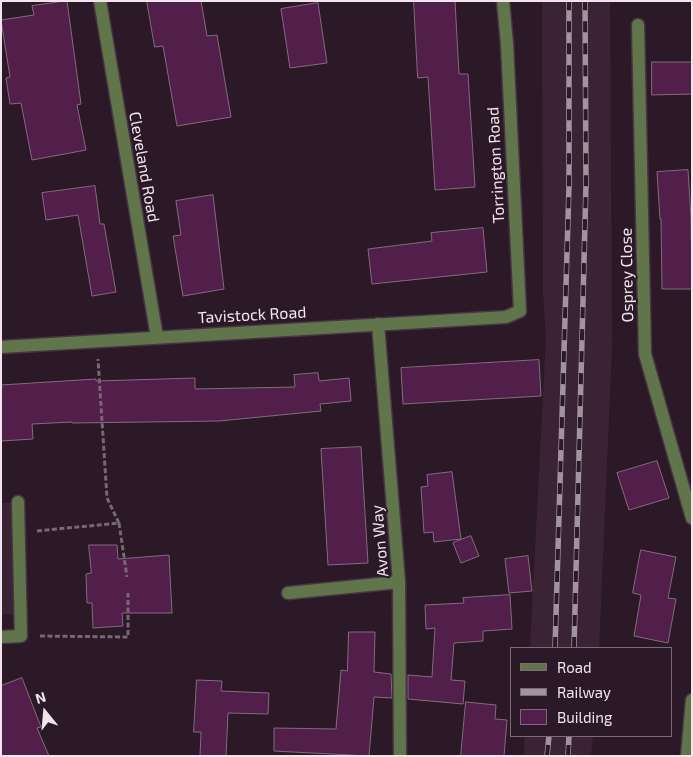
<!DOCTYPE html>
<html>
<head>
<meta charset="utf-8">
<style>
	body { margin:0 }
	#map { position:relative; width:693px; height:757px; overflow:hidden; background:#2c1928; font-family:"Exo 2",sans-serif }
	canvas { display:block }
	.frame { position:absolute; inset:0; border:2px solid #f1e4ed; pointer-events:none }
	.legend { position:absolute; left:510px; top:647px; width:162px; height:90px; box-sizing:border-box; background:#2c1928; border:1px solid #7b6a77; margin:0; padding:6px 9px; list-style:none; font-size:15px; color:#f1e4ed }
	.legend li { display:flex; align-items:center; gap:10px; height:25px }
	.legend b { width:25px; border:1px solid #7b6a77 }
	.north { position:absolute; left:20px; top:687px; width:50px; height:50px; -webkit-text-stroke:4px #2c1928; paint-order:stroke; rotate:343deg; font-size:14px; font-weight:700; line-height:20px; text-align:center; color:#f1e4ed }
	.north::after { content:''; display:block; margin:auto; width:18px; height:22px; background:#f1e4ed; clip-path:polygon(50% 0,100% 100%,50% 72%,0 100%) }
</style>
</head>
<body>
<div id="map">
<canvas width="693" height="757"></canvas>
<div class="frame"></div>
<ul class="legend">
<li><b style="height:6px;background:#607549"></b>Road</li>
<li><b style="height:6px;background:#a2939e"></b>Railway</li>
<li><b style="height:14px;background:#521f4a"></b>Building</li>
</ul>
<div class="north">N</div>
</div>
<script>
const context = document.querySelector('canvas').getContext('2d');
context.lineJoin = 'round';
function fill(path, color) { context.fillStyle = color; context.fill(path, 'evenodd'); }
function stroke(path, color, width, dash) { context.strokeStyle = color; context.lineWidth = width; context.lineCap = dash ? 'butt' : 'round'; context.setLineDash(dash || []); context.stroke(path); }
function label(font, color, halo, rows, align = 'center') {
  context.font = font + ' "Exo 2",sans-serif'; context.lineWidth = 4; context.setLineDash([]); context.textBaseline = 'middle'; context.strokeStyle = halo; context.fillStyle = color; for (const [text, x, y, turn = 0] of rows) {
    context.save(); context.translate(x, y); context.rotate((+turn || 0) * Math.PI / 180); context.textAlign = isNaN(turn) ? turn : align; if (halo) context.strokeText(text, 0, 0); context.fillText(text, 0, 0); context.restore();
  }
}
fill(new Path2D(`
	M542 1H610L612 347 599 648H530L546 338 543 290Z
	M18 502 21 615 1 614V503Z
	M525 736H593L591 756H524Z`), '#3b2336');
const building = new Path2D(`
	M67 1 81 104 77 105 86 150 32 160 21 103 10 104 6 78 10 77 1 20 34 15 32 6Z
	M147 1H201L207 36 217 35 231 117 177 126 163 46 155 47Z
	M414 1H455L459 74H468L475 187 435 190 428 77 418 78Z
	M318 3 327 63 290 68 281 9Z
	M652 62H692V94L652 95Z
	M688 170 691 217 692 289H662L661 219H660L657 172Z
	M95 186 100 224H104L116 292 92 296 78 215 46 220 42 193Z
	M213 195 224 289 183 296 173 236 181 235 176 201Z
	M483 228 487 272 372 284 368 249 432 241 431 233Z
	M539 360 541 396 403 404 401 368Z
	M318 373 319 381 349 378 351 401 320 404 321 411 219 421 72 423V422L32 424 33 439 1 441V385L96 379V381L195 378V389L295 387 294 375Z
	M361 447 368 563 328 565 321 449Z
	M657 461 669 498 629 510 617 473Z
	M452 472 461 539 434 542 433 532 424 533 421 487 428 486 427 475Z
	M471 536 479 556 461 563 453 543Z
	M89 545H117L118 559 169 555 172 613H122L123 626 93 628 92 603H87L86 574 91 573Z
	M641 550 676 557 668 598 676 599 668 643 634 636 641 595 633 593Z
	M528 556 532 591 509 593 505 559Z
	M510 595 512 629 483 631V641L454 643 451 680 465 681 463 704 408 699V675L432 677 435 628 426 629 425 605 464 603 463 598Z
	M349 632H375L374 672 391 674 392 698 374 697 369 756 274 751V728L336 729 341 670 347 671Z
	M22 678 41 727 37 728 49 756H1V686Z
	M197 680 222 681 221 691 269 693 268 714 228 713 226 756H200L201 732H194Z
	M466 702 496 705 495 719 507 720 504 756H461Z`);
fill(building, '#521f4a');
stroke(building, '#816b7c', 1);
const minor = new Path2D(`
	M100 1 157 337
	M638 25 645 354 692 518
	M378 324 399 582 400 756
	M1 347 506 317 520 311 507 44 503 1
	M288 593 399 582
	M1 637 21 636 18 502
	M687 756 692 700`);
stroke(minor, '#483544', 15);
stroke(new Path2D(`
	M119 523 127 577
	M37 531 119 523 107 498 98 359
	M40 636 128 637V593`), '#776773', 3, [5, 2.5]);
stroke(minor, '#607549', 12);
const rail = new Path2D(`
	M555 648 569 187V1
	M574 648 586 184 585 1
	M547 756 549 736
	M568 756 569 736`);
stroke(rail, '#a2939e', 5.5);
stroke(rail, '#2c1928', 4, [11]);
label('16px', '#f1e4ed', '#2c1928', [
	["Torrington Road",496,165,-93],
	["Cleveland Road",144,167,80],
	["Osprey Close",627,275,-91],
	["Tavistock Road",252,315,-3],
	["Avon Way",380,541,-95]
]);
</script>
</body>
</html>
